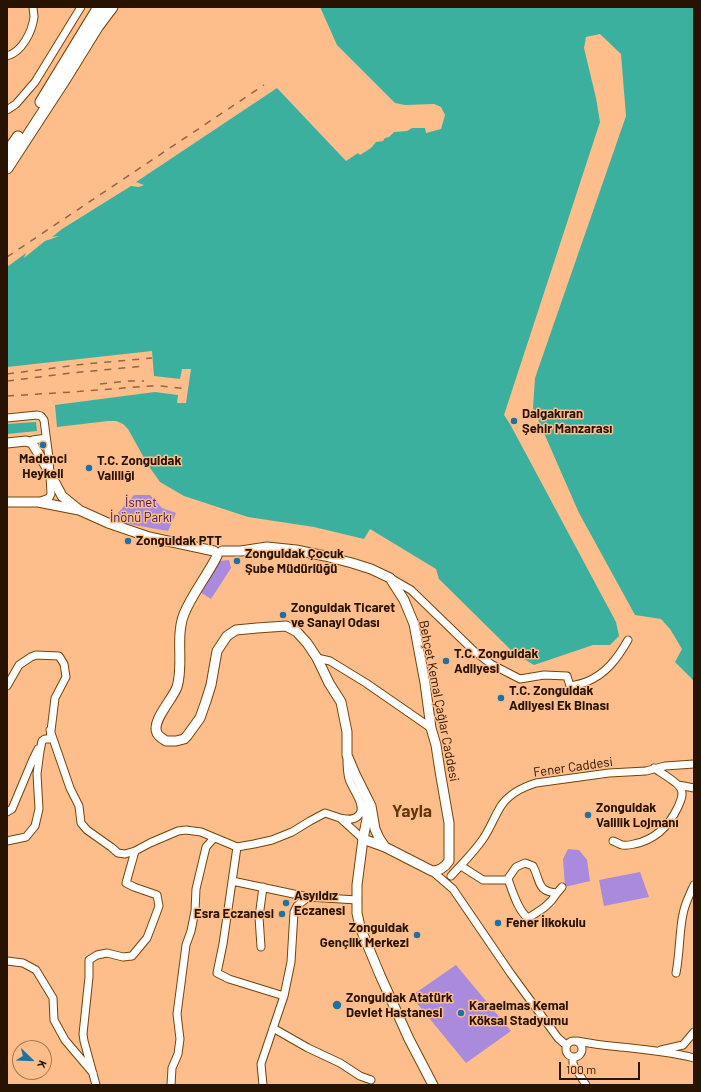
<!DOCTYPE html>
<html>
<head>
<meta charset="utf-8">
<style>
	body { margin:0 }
	#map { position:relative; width:701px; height:1092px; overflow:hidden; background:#fdbe8b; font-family:Barlow,sans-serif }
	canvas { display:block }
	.frame { position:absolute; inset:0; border:8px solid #281200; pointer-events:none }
	.north { position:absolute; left:12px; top:1040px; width:40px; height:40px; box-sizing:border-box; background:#fdbe8b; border:1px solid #a87953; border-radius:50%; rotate:113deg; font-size:11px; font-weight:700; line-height:16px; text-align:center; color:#281200 }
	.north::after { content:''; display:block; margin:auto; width:14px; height:18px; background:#2071a3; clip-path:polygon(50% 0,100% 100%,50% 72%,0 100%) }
	.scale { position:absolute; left:559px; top:1062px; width:81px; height:18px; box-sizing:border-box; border:2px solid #281200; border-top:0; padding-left:5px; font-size:12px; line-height:14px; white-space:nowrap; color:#281200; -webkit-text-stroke:3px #fdbe8b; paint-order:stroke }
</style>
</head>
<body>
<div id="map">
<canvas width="701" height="1092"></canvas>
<div class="frame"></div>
<div class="north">K</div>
<div class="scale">100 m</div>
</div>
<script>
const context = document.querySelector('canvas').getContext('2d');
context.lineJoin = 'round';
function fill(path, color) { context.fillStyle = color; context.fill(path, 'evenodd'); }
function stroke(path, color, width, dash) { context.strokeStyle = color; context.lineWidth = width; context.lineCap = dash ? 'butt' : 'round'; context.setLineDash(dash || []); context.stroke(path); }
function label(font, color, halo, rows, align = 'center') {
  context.font = font + ' Barlow,sans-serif'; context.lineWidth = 3; context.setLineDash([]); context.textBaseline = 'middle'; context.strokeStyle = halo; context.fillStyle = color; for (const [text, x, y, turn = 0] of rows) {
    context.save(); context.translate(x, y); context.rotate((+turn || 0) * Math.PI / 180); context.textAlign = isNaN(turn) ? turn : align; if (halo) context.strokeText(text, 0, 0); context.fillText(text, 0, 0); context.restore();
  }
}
fill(new Path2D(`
	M134 495H150L162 508 176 513 168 531 123 523 117 514Z
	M229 560 231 568 211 599 200 592 219 561Z
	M568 849 579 850 587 860 590 881 565 887 563 859Z
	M640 872 649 897 604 906 599 880Z
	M456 965 511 1031 466 1063 411 996Z`), '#a98adc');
fill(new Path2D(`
	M320 7H694V681L675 662 682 649 670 629 661 619 635 615 579 513 533 408 535 378 626 116 621 54 600 34 586 37 584 48 596 98 600 122 504 415 510 424 616 622 619 636 610 645H593L534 665 514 653 439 579 436 569 370 529 364 539 314 527 248 517 184 496 160 482 148 465 128 429 123 424 116 421H108L57 427 55 405 155 392 178 395 177 403H186L191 369H182L180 379 154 376 152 351 7 367V267L26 253 24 258 45 241 54 238 59 236 52 237 62 229 131 186 139 187 144 185 136 182 277 88 346 161 358 153 360 155 371 148 376 142 383 141 385 138 389 137 394 132 407 131 412 128H425L426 133 441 129 445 115 441 107 434 104 405 105 395 103 337 45Z
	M36 422 37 431 7 434V424Z`), '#3bb09e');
const minor = new Path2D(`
	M7 56C22 52 32 32 34 17 34 14 33 10 33 7
	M7 110 16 104 35 82 81 7
	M7 418 37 415 41 416 44 420 49 458 51 494 49 498 38 502
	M28 442 33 440 46 438
	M392 579 411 590 474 651 491 664 520 679 544 675 567 676 570 686C575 685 581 684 586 682 606 674 617 659 628 640
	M317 658 330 661 366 683 431 728
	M7 686 19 665 31 657 36 655 59 656 64 664 66 677 55 698 50 739H45L42 741 40 751 37 774 39 809 35 826 26 837 7 841
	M50 730 70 788 79 806 81 823 87 830 111 847 118 853 125 854 135 851 150 843 178 831 186 830 201 832 237 847 254 844 272 840 292 832 310 821 325 813 340 818 363 839
	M678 785 694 788
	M7 812 12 809 33 759 38 749
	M340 818C346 819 353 821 358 816 368 807 352 789 349 779 347 772 347 765 347 758
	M613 841C616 842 619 844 622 845 626 846 630 845 634 844 655 840 669 826 678 807 680 802 684 795 681 789 678 782 661 773 654 768
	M237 847 223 944 217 973 229 979 284 996
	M461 866 483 880H507L516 867 525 863 533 866C541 881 536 891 557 893L562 887
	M432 871 453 889 511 974 558 1038 566 1045
	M451 876C462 864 474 852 483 839 490 829 494 817 501 806 509 794 523 787 536 783L609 773 646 771 665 766 694 764
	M508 879C512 890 518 911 528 918 541 910 549 906 557 893
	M232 881 308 897
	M261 947 259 917 263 887
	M7 961 23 963 36 970 53 998 54 1020 65 1040 93 1073
	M676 973C680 953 679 933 683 914 685 903 690 894 694 885
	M273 1028 308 1048 340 1063 360 1076 371 1080
	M566 1049a8 8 0 1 1 16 0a8 8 0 1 1-16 0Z
	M577 1041C588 1043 599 1045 611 1046 639 1049 666 1051 694 1058
	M661 1050 683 1045 694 1032
	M573 1057V1064L586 1085
	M96 1085 84 1041 83 1034 89 977V960L97 955 107 953 123 957 132 956 147 938 155 917 159 906 157 895 134 887 126 883 135 851
	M171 1085 172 1068 178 1054 180 1039 177 1014 186 945 191 931 195 911 196 889 206 847 214 838
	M263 1085 261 1064 284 996 291 962 294 912 297 906 308 897 357 900`);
const major = new Path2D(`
	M7 443 26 441 32 443 50 473 62 496 78 509
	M7 502H38L79 510 108 523 149 537 214 551
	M222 551H241L267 547 296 550 325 556 352 563 371 569 390 578 404 600 414 624 425 683 431 728 436 745 440 771 449 823V861C445 867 440 871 432 871L385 847 363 839
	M217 556C207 576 192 594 184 614 175 637 184 665 177 687 173 699 151 721 157 733 158 736 163 739 166 741H176L184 739 187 736 200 718 206 701 211 685 217 651 227 636 236 630 257 628 286 626 297 632 307 643 317 658 329 683 341 702 347 732V755L355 774 371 806 375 829 379 838 385 847
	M366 804 367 819 363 839 357 885V913L360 927 380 975 409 1039 433 1085`);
const highway = new Path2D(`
	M41 102 99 7
	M7 153 18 137
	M7 168 63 82 97 27 112 7`);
stroke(minor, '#774207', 9);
stroke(major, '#774207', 11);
stroke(highway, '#774207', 13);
stroke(minor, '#fff', 7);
stroke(major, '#fff', 9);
stroke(highway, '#fff', 11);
stroke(new Path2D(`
	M7 257 264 85
	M7 374 85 364 152 358
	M7 381 71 373 144 366
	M100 384 128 381H144
	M7 396 72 392 150 386H161L188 389`), '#916744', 1.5, [7, 7]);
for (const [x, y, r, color] of [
	[514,421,4,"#2071a3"],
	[43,445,4,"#2071a3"],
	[89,468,4,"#2071a3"],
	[128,541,4,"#2071a3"],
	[237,561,4,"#2071a3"],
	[283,615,4,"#2071a3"],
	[446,661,4,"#2071a3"],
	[501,698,4,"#2071a3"],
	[588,815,4,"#2071a3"],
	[286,903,4,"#2071a3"],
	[282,914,4,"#2071a3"],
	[498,923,4,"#2071a3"],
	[417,935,4,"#2071a3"],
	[337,1005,5,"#2071a3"],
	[461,1013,4,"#2071a3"]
]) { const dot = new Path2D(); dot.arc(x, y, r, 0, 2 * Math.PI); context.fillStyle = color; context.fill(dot); stroke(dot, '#fdbe8b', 1.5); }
label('bold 13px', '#281200', '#fdbe8b', [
	["Dalgakıran",522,414],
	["Şehir Manzarası",522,429],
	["Madenci",43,459,"center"],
	["Heykeli",43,474,"center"],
	["T.C. Zonguldak",97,461],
	["Valiliği",97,476],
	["Zonguldak PTT",136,541],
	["Zonguldak Çocuk",245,554],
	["Şube Müdürlüğü",245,569],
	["Zonguldak Ticaret",291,608],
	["ve Sanayi Odası",291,623],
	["T.C. Zonguldak",454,654],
	["Adliyesi",454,669],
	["T.C. Zonguldak",509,691],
	["Adliyesi Ek Binası",509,706],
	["Zonguldak",596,808],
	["Valilik Lojmanı",596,823],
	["Asyıldız",294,896],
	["Eczanesi",294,911],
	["Esra Eczanesi",274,914,"right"],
	["Fener İlkokulu",506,923],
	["Zonguldak",409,928,"right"],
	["Gençlik Merkezi",409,943,"right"],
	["Zonguldak Atatürk",346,998],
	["Devlet Hastanesi",346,1013],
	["Karaelmas Kemal",469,1006],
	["Köksal Stadyumu",469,1021]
], 'left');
label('13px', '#3a1363', '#fdbe8b', [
	["İsmet",141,503],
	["İnönü Parkı",141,518]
]);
label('13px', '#281200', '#fdbe8b', [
	["Behçet Kemal Çağlar Caddesi",439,701,79],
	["Fener Caddesi",573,767,-8]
]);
label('bold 17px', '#5f370e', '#fdbe8b', [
	["Yayla",412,811]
]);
</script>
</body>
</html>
